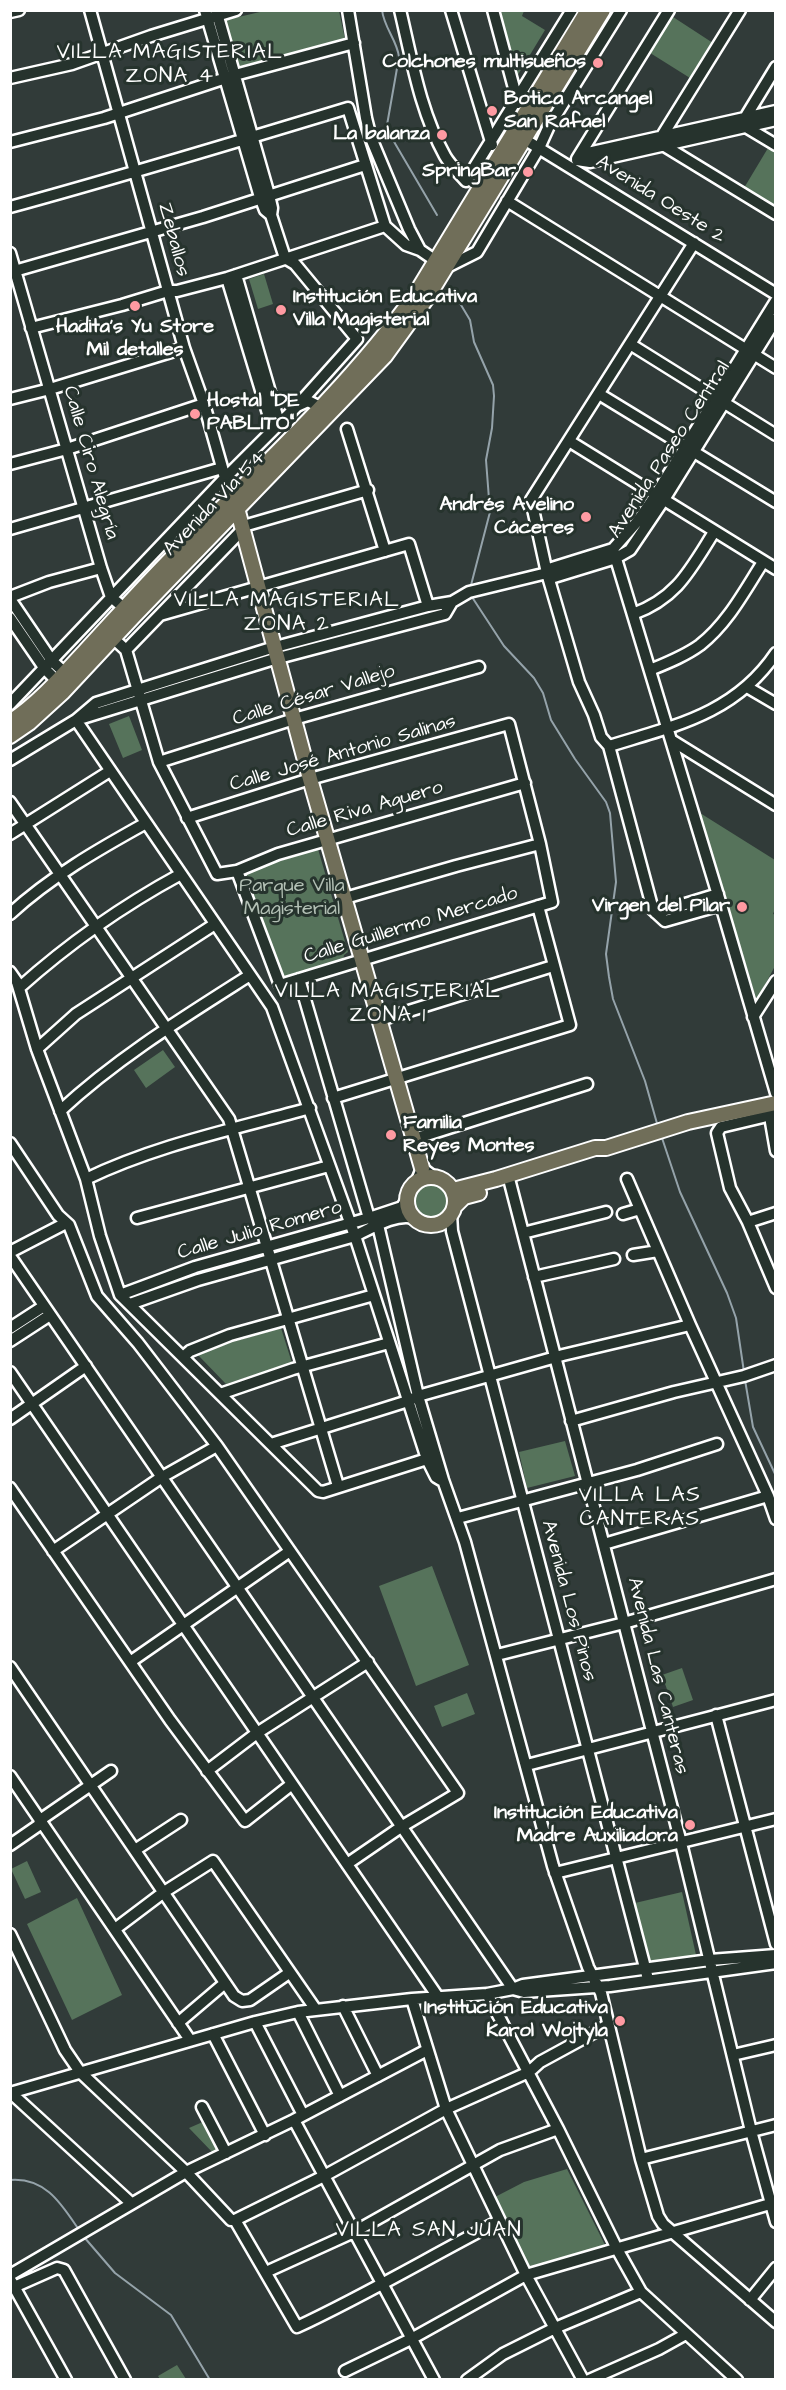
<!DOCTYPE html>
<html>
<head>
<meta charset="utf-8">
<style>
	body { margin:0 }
	#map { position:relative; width:786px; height:2390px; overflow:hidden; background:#313b39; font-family:"Architects Daughter",sans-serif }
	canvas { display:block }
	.frame { position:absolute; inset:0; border:12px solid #fff; pointer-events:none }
</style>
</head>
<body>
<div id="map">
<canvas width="786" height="2390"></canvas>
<div class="frame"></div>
</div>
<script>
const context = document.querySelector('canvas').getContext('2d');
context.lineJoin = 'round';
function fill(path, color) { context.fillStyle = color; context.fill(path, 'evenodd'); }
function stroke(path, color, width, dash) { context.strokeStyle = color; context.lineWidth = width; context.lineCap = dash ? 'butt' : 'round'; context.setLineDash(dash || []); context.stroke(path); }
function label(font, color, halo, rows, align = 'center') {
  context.font = font + ' "Architects Daughter",sans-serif'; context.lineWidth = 6; context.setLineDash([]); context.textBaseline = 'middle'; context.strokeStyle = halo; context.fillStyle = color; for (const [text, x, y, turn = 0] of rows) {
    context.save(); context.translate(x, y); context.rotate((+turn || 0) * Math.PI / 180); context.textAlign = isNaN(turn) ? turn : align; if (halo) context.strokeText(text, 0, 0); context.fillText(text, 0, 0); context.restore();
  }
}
fill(new Path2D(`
	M264 11H339L345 39 239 67 226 20Z
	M499 11H524L522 16 545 30 516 78Z
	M670 15 713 43 690 78 647 51Z
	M768 148 775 152V207L744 188Z
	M264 274 273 304 258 309 249 279Z
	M441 608 442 610 284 652V649Z
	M129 716 142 750 123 758 109 724Z
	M700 813 775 860V909L773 914 776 915 775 966 759 996 756 998Z
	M318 849 348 952 344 955 343 960 280 978 242 873Z
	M163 1050 175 1067 146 1088 134 1070Z
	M412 1201a19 19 0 1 1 38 0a19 19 0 1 1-38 0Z
	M341 1231 342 1236 278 1253 277 1249Z
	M258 1254 259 1259 199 1275 198 1270Z
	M281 1328 292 1363 226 1384 198 1355 232 1342Z
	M565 1441 575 1476 527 1488 519 1452Z
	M432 1566 469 1665 416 1686 379 1586Z
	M682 1668 693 1700 673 1707 662 1675Z
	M467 1693 475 1714 442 1727 434 1706Z
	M27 1861 41 1892 25 1899 11 1869Z
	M682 1892 696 1955 648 1962 635 1903Z
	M77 1898 122 1995 72 2020 27 1924Z
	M205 2121 220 2151 214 2154 189 2128Z
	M567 2169 605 2245 530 2269 495 2197 524 2182Z
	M177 2365 186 2379H160L158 2376Z`), '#56735b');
stroke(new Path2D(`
	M382 10C384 28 397 40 399 57L387 125 393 140 437 215
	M455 295 470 320 474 342 493 385 494 396 492 428 486 460 490 512 470 589
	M470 594 504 646 534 678 543 693 551 720 575 759 606 802 610 813 616 882 606 954 609 977 613 999 645 1081 658 1127
	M661 1135 680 1192 727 1293 736 1318 744 1372
	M745 1380 753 1427 776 1476
	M10 2180C46 2177 62 2205 79 2230
	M84 2237 115 2273 171 2315 210 2380`), '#95a3aa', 2);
const minor = new Path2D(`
	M90 10 184 348 204 404 225 478 236 501
	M205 10 260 197 265 210 271 215
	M216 10 269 195 272 208 271 215 285 258 295 264 357 339 297 406
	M348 10 366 118 371 138 409 229 420 250 436 261
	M400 10C412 60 420 111 445 156 450 165 459 173 466 181L572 10
	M451 10 492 145
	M493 10 518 103
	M740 10 662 136 663 145 776 214
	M10 12 19 10
	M776 67 745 118 746 127 776 145
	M10 78 72 64 151 36 236 10
	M524 139 776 294
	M10 142 104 118 235 75 354 43
	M577 159 669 10
	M577 160 588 153 776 111
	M577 160 590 162 776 120
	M507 201 776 368
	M10 207C124 176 236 142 348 108L385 226 406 245 420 250
	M694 243 531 500 547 573 579 682 594 715 601 737 609 746 653 910 665 921 721 905
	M10 253 101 568 111 597 124 608
	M447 267 477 252 539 148 549 126 621 10
	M11 272 203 217 365 165
	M236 275 279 423
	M227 278 273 430
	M31 328 122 305 168 291H177L227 278 385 226
	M630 344 776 435
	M599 394 776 502
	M10 399 50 389 184 348
	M347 429 385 551
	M569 441 776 569
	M10 464 67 449 204 404
	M10 529 222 468
	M613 549 721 905 776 1093
	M547 573 554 577 616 558 630 550 663 501 776 319
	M10 597 49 582 101 568
	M10 599 52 661 65 673
	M633 614C677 598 690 570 714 532
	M160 615 409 544 428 606
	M10 618 45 669 57 681
	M113 638 126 650 159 762 217 874 237 871 278 854 525 783
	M126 650 247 525 368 490
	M650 670C667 663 685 656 700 645 728 623 745 590 763 562
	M747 687 776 704
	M10 704 225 478 297 406 308 401 320 407
	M76 720 272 1007 355 1236 427 1459 436 1477 441 1480
	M76 720 271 660 445 614 452 602
	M671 740 776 805
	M609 746C674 726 735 714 776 653
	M10 760 76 720 96 703 268 649 428 606 452 602 469 592 547 573 552 568 613 549 637 522 655 496 776 301
	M159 762 294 719 479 667
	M10 802 229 1119 338 1486
	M187 818 310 779 509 724 540 844 552 902 280 985 237 871
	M10 834 110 771
	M345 898 456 866 540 844
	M656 913 718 894
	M10 914C50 877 99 849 146 823
	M10 972 17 982 37 1049 86 1179 100 1236 120 1295 318 1491 323 1492 427 1459
	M299 979 369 1218 378 1225 418 1396 443 1480 465 1542 553 1866 588 1967 601 1993 641 2159 658 2216 663 2224 776 2322
	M19 988C68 944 122 906 181 874
	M753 1017 776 981
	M380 1020 553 966
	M37 1049 76 1014 215 924
	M333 1098 570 1025 538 906
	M768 1105 763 1117 721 1127 717 1133 730 1188 748 1222 776 1288
	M768 1105 776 1151
	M60 1111C117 1058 184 1017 250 975
	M414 1139 587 1084
	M10 1143 58 1215 69 1225 97 1296 138 1343 217 1446 458 1793 401 1827 347 1864
	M508 1175 681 1843 751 2131 776 2222
	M86 1179C156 1145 235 1129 310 1108
	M627 1179 690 1325 768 1496 776 1519
	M416 1183 422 1168 434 1177
	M451 1214 452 1231 648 1979
	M623 1214 640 1209
	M137 1218 329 1166
	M748 1222 776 1213
	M523 1233 606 1212
	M10 1252 66 1223
	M633 1255 658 1251
	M10 1256 513 1989 524 1992 610 1986 776 1963
	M534 1277 614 1259
	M120 1295 195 1267 369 1218 402 1207 407 1199
	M130 1304 198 1280 355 1236C372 1228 395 1213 414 1218
	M10 1328 44 1306
	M10 1341 50 1315
	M183 1357 190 1351 230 1335 374 1295
	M10 1372 438 1997
	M220 1394 293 1369 389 1343
	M10 1419 86 1366
	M571 1421 674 1392 744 1376 776 1365
	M271 1444 408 1401 418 1396 563 1355 690 1325
	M10 1488 170 1720 245 1821 292 1784
	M458 1518 637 1470 717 1444
	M604 1544 768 1496
	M53 1551 162 1477 217 1446
	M497 1655 624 1623 776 1579
	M130 1662 290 1551
	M10 1667 234 1996 242 2001 250 2000 289 1973
	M716 1715 776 1944
	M527 1765 776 1700
	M207 1771 257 1733 368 1662
	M10 1776 190 2040
	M10 1845 39 1825 40 1820 111 1771
	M135 1850 181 1820
	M555 1873 776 1819
	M115 1929 164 1892 213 1861 316 2010
	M10 1934 65 2050 80 2072 186 2172 231 2220H235L297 2327C366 2295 431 2256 499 2221
	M487 1994 558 2129 617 2249 641 2292 737 2380
	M412 1999 446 2109 526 2275 583 2380
	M343 2006 378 2076
	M298 2012 340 2096
	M255 2022 303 2115
	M178 2023 225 1983
	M213 2034 265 2135
	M733 2055 776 2045
	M10 2092 131 2203
	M10 2093 255 2022 298 2012 412 1999 487 1994 513 1989 523 1985 710 1960 776 1955
	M202 2107 226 2153
	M294 2120 434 2380
	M641 2159 776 2125
	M235 2220 324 2176 446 2109 529 2072 540 2062 608 2025
	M266 2272 354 2232 500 2150 558 2129
	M10 2275 186 2172 294 2120 427 2050
	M11 2281 66 2380
	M14 2287 57 2268 64 2270 125 2380
	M750 2300 776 2268
	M345 2371 411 2339 526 2275 770 2204
	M467 2380 503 2354 555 2328 641 2292
	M589 2380 659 2349 686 2334`);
const major = new Path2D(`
	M237 508 310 779 422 1168
	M10 722C39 703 63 675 86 650 111 623 135 596 161 569 247 480 342 396 415 295L588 10
	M10 736 29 723 63 692 134 616 385 356 427 298 603 10
	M407 1201a24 24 0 1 1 48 0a24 24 0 1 1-48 0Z
	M453 1190 496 1179 595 1148H606L688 1122 776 1103
	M455 1206 464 1197 479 1193`);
stroke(minor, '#fff', 15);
stroke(major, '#fff', 18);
stroke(minor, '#26332d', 10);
stroke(major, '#706e59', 14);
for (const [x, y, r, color] of [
	[598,63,6,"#ff9aa2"],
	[492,111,6,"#ff9aa2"],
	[442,135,6,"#ff9aa2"],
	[528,172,6,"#ff9aa2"],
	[135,306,6,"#ff9aa2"],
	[281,310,6,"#ff9aa2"],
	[195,414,6,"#ff9aa2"],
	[586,517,6,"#ff9aa2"],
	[742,907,6,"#ff9aa2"],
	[391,1135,6,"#ff9aa2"],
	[690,1825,6,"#ff9aa2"],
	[620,2021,6,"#ff9aa2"]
]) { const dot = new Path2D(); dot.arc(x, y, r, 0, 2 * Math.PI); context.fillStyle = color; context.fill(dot); stroke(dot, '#26332d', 2); }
label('bold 20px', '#fff', '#26332d', [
	["Colchones multisueños",586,63],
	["Botica Arcangel",504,100,"left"],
	["San Rafael",504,123,"left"],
	["La balanza",430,135],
	["SpringBar",516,172],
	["Institución Educativa",293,298,"left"],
	["Villa Magisterial",293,321,"left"],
	["Hadita's Yu Store",135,328,"center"],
	["Mil detalles",135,351,"center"],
	["Hostal \"DE",207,402,"left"],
	["PABLITO\"",207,425,"left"],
	["Andrés Avelino",574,506],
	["Cáceres",574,529],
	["Virgen del Pilar",730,907],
	["Familia",403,1124,"left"],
	["Reyes Montes",403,1147,"left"],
	["Institución Educativa",678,1814],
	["Madre Auxiliadora",678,1837],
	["Institución Educativa",608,2009],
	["Karol Wojtyla",608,2032]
], 'right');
label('20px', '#fff', '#26332d', [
	["Avenida Oeste 2",660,200,32],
	["Zeballos",173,240,75],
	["Avenida Paseo Central",670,450,-57],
	["Calle Ciro Alegría",90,463,74],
	["Avenida Vía 54",215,504,-46],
	["Calle César Vallejo",314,696,-17],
	["Calle José Antonio Salinas",343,754,-16],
	["Calle Riva Aguero",365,810,-16],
	["Calle Guillermo Mercado",411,926,-17],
	["Calle Julio Romero",260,1231,-16],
	["Avenida Los Pinos",568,1601,75],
	["Avenida Las Canteras",657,1676,76]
]);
label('20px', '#b3c0b5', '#26332d', [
	["Parque Villa",292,887],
	["Magisterial",292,910]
]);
context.letterSpacing = '1.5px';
label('21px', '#fff', '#26332d', [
	["VILLA MAGISTERIAL",170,54],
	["ZONA 4",170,78],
	["VILLA MAGISTERIAL",287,602],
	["ZONA 2",287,626],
	["VILLA MAGISTERIAL",388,993],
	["ZONA 1",388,1017],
	["VILLA LAS",640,1497],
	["CANTERAS",640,1521],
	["VILLA SAN JUAN",429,2232]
]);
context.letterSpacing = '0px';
</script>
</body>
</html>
